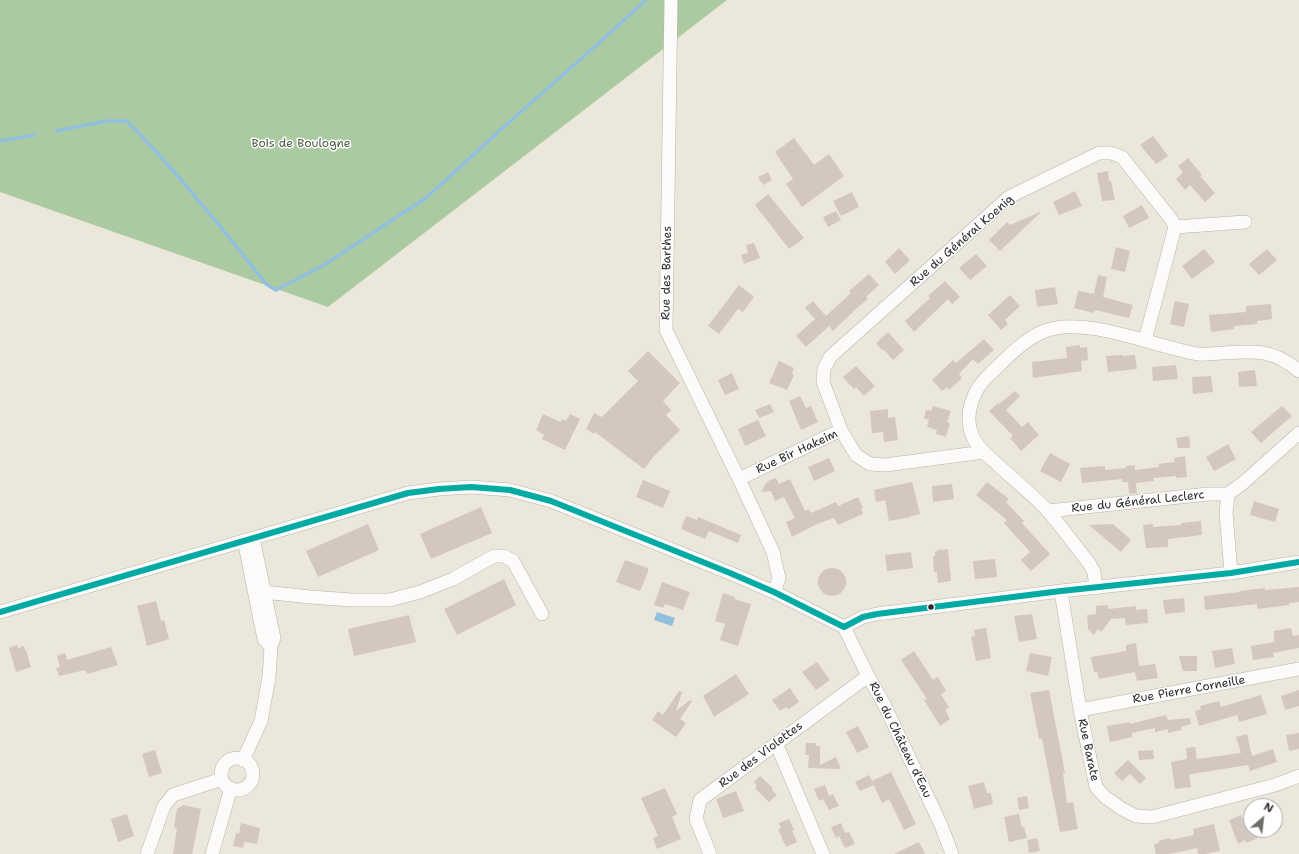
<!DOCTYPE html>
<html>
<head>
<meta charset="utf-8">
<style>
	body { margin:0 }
	#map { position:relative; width:1299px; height:854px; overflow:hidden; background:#ece7db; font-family:"Shantell Sans",sans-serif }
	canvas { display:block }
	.north { position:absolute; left:1243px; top:798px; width:40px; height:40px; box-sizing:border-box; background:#fff; border:1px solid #aaa; border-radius:50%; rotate:28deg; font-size:11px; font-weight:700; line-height:16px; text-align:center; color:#2b2b2b }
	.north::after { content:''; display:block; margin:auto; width:14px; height:18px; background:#6f6d69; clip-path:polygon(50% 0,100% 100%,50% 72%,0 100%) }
</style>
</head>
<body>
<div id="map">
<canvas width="1299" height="854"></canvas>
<div class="north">N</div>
</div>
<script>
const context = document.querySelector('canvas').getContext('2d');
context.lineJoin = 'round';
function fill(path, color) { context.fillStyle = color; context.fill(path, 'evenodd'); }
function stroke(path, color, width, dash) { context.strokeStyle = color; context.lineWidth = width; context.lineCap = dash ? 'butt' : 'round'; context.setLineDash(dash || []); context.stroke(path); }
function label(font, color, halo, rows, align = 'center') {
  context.font = font + ' "Shantell Sans",sans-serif'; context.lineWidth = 3; context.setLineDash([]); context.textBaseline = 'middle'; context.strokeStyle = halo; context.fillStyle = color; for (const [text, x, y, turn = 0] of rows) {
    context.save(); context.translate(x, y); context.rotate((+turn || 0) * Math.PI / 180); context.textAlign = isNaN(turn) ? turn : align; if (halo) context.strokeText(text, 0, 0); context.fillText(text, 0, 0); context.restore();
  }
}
fill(new Path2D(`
	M0 0H727L328 307 0 192Z`), '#accaa1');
fill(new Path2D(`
	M657 612 675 618 672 626 654 620Z`), '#91c0df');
stroke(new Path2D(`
	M56 131 106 121H127C177 172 222 228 266 284L276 290 324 265 426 198 507 124 590 51 646 0
	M0 141 34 135`), '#91c0df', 3.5);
fill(new Path2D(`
	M1153 136 1168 156 1156 164 1140 145Z
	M794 138 814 165 829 154 844 176 802 207 786 184 793 179 775 152Z
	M1188 158 1202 175 1200 176 1215 193 1205 202 1190 185 1185 190 1176 179 1183 172 1178 166Z
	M1108 171 1109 181H1111L1115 200 1102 201 1097 173Z
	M768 172 772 180 763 185 758 177Z
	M1075 191 1082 206 1059 215 1053 202Z
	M852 192 859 207 841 216 833 201Z
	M768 194 804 238 789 249 755 205Z
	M1142 205 1149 218 1129 228 1123 216Z
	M836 211 841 220 828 227 823 217Z
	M1040 212V213L1000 251 989 240 1007 222 1010 225Z
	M754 243 760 258 744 264 741 255 748 253 746 245Z
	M1116 247 1130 251 1125 272 1111 269Z
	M899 248 910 260 895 274 885 262Z
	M1204 249 1215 262 1192 279 1182 266Z
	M1267 249 1277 260 1259 275 1249 264Z
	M976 254 987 266 970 280 959 268Z
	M869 274 879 285 866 297 868 299 852 312H853L833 331 829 326 806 347 796 336 815 319 805 308 813 301 826 316 851 293 849 291Z
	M1098 275 1107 277 1103 297 1133 305 1129 318 1095 310 1094 313 1074 308 1078 291 1094 294Z
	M945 281 960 297 952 304 948 299 914 332 905 321 930 298 928 296Z
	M739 285 754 297 743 312 738 309 719 334 708 326Z
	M1055 287 1058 304 1037 307 1035 290Z
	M1010 295 1020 306 1005 320 1008 324 1001 330 988 315Z
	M1175 301 1189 304 1184 327 1170 324Z
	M1271 304 1272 319 1257 321V324L1234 326V329L1211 332 1209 315 1246 312V306Z
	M888 332 904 350 893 360 883 349 882 350 876 343Z
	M984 339 994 350 978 364 973 359 959 374 962 378 949 390 947 387 942 391 932 380 953 360 956 363Z
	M1080 345V348L1087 347 1088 360 1081 361 1082 371 1033 378 1032 362 1067 358 1066 347Z
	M648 351 680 383 663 401 671 410 666 415 680 430 654 456 644 469 595 432 594 434 586 429 594 413 602 417 638 381 628 371Z
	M1122 355 1123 356 1135 355 1137 369 1108 372 1106 356Z
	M779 361 794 368 792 374 794 375 787 390 769 383Z
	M1176 365 1178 379 1153 381 1152 367Z
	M856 366 875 386 864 396 856 387 854 389 843 377Z
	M1255 370 1257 386 1239 387 1238 372Z
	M732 373 739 389 725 395 718 380Z
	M1211 376 1213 392 1193 394 1192 377Z
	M1015 391 1020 396 1006 410 1022 427 1028 422 1039 435 1021 451 1010 438 1013 436 989 411 998 403 999 404Z
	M800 396 806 408 811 406 818 422 801 430 789 401Z
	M770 404 774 412 759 418 755 410Z
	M933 406 951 411 947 422 950 423 946 437 936 434 937 430 927 427 929 420 924 418 926 410 931 411Z
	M1282 406 1292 416 1261 443 1251 432Z
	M888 409V418L895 417 898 440 884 442 883 432 872 433 870 411Z
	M543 414 561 422 562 419 566 421 570 414 580 419 565 450 542 439 544 435 536 430Z
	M758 420 766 436 745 446 738 429Z
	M1189 436 1190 448H1178L1176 438Z
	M1228 444 1236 459 1214 471 1206 457Z
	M1050 453 1070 464 1061 482 1040 471Z
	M1185 456 1187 477 1176 478V476L1153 478 1154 481 1136 483 1137 493 1129 494 1128 482H1122V479L1082 483 1080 468 1105 466V470L1126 468V466L1135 465V470L1159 467V464L1175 462 1174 458Z
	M829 458 835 471 814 481 808 467Z
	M776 478 779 484 790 479 805 511 809 509 811 513 836 502 838 506 858 497 863 508 861 509 863 514 838 525 834 518 817 524 792 537 786 522 795 518 784 497 775 501 771 491 761 492 766 483 770 480Z
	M643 480 670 491 663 508 636 497Z
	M912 482 920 514 911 516V517L889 521 885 500 876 502 874 490Z
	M987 482 1009 499 1006 502 1024 521 1022 523 1050 554 1031 571 1021 560 1030 552 1004 523 1007 520 976 495Z
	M952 484 954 499 933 502 932 486Z
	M1254 501 1279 509 1275 522 1250 515Z
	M481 507 492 533 431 559 420 534Z
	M686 516 697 520 698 517 741 535 738 543 709 531 705 539 681 529Z
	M1201 521 1202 535 1168 539V547L1146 548 1143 525 1153 524V527L1181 525V523Z
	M368 524 379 550 318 577 306 551Z
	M1113 524 1131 540 1121 552 1089 525Z
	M948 549 951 581 938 583 937 572H934L933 556H935V552L937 551V550Z
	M911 552 913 568 887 571 885 555Z
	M995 559 997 577 975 579 973 561Z
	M625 560 648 568V572L640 591 616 582Z
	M818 582a14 14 0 1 1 28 0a14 14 0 1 1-28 0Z
	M504 579 516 605 457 635 444 609Z
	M662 582 690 592 683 610 665 604 663 608 654 605Z
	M1299 587V602L1289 603V605L1257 609V604L1205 610 1204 596 1240 592 1239 591 1265 588V590Z
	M723 593 735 597 734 599 751 604 738 646 720 640 725 624 715 621Z
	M1184 598 1185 612 1165 614 1163 600Z
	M156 601 161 621 164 620 169 639 147 646 137 606Z
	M1108 605V609L1136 606V610L1147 609 1148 623 1126 625 1125 618 1111 619 1101 632 1098 629 1094 635 1088 629 1087 615 1096 614V606Z
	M1032 614 1037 639 1019 642 1014 616Z
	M409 615 416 642 354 656 348 629Z
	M986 628 991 658 976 661 971 637 975 636 974 630Z
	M1291 628 1293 636 1299 635V648L1273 653 1274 657 1253 660 1251 646 1274 642V631Z
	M1136 643 1139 666 1155 664 1158 678 1137 681 1135 672 1099 679 1097 672H1094L1091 657 1126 651V645Z
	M17 645 18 648 24 646 25 650H26L31 667 16 672 9 648Z
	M111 647 118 665 87 674 85 670 59 676 56 668 60 667 57 656 65 653 67 660Z
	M1232 648 1235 664 1215 668 1212 651Z
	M914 651 933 680 938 677 946 691 941 694 949 707 945 710 950 719 940 726 924 700 927 699 901 660Z
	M1030 653 1052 657 1048 676 1026 671Z
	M1179 656H1197V671H1183Z
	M817 662 830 680 816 690 802 672Z
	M736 674 749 694 714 717 703 696Z
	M790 688 799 702 789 709 786 707 780 711 772 700Z
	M1049 690 1065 773H1063L1067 803 1073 802 1078 829 1060 832 1042 739H1039L1030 693Z
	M1299 690V706L1285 710 1281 696Z
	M679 691 682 692 676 711 690 700 692 701 680 719 686 723 676 737 652 720 658 711 663 715Z
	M1261 695 1267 714 1239 722 1237 715 1199 726 1195 711 1201 709 1200 706 1219 701 1221 707Z
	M1166 715 1168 720 1190 718 1191 724 1181 727V730L1168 733V729L1155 732V728L1132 733V737L1110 742 1107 726 1130 722V724Z
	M858 726 869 747 857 753 846 732Z
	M1299 733V749L1289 751 1286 735Z
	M1247 734 1252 756 1273 749 1277 762 1250 771 1248 765 1192 774 1189 775 1191 787 1175 789 1171 762 1187 759 1186 748 1195 747 1197 759 1241 753 1236 737Z
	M806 743H816V746H820V765L836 757 841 769 808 768 809 755H805Z
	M155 750 162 773 149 777 142 754Z
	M1153 750 1154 759 1139 760 1138 751Z
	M1128 760 1146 778 1140 784 1130 774 1122 781 1114 773Z
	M891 772 916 824 904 830 889 799 882 803 872 781Z
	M869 775 874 785 860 791 855 782Z
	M760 776 773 788 772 790 777 795 769 802 755 788 757 786 754 782Z
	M984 782 987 793H991L993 804 974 809 968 786Z
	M825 785 829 796 833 794 839 806 829 810 823 799 819 801 814 789Z
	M665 788 677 814 672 817 681 839 657 849 653 838 658 836 641 798Z
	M736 791 744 811 723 818 716 799Z
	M1027 796 1029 808 1019 810 1017 798Z
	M183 805 201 809 192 854H173L177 828 174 827 177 809Z
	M127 814 134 836 118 842 111 819Z
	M1019 814 1022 828 1024 827 1027 838 1009 842 1004 817Z
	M1241 815 1248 830H1254L1258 838 1246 843 1245 840 1238 844 1229 820Z
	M789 819 794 830 792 831 797 842 786 847 778 829 781 828 779 823Z
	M241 823 260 828 257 844 244 842 243 848 233 846 236 833 239 834Z
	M841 823 845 833 849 832 855 844 845 848 839 836 836 838 831 827Z
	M1214 824 1220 851 1206 854H1198L1197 848 1170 854H1156L1154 844 1159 843 1158 841 1170 838 1171 840 1194 835 1193 829Z
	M1037 838 1040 851 1029 853 1027 840Z
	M919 842 925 854H894Z`), '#d4c7c0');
const minor = new Path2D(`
	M671 0 666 330 739 479 773 552 779 578 774 592
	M1145 340 1175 227 1245 222
	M984 452 885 465 870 464 856 455 841 430 823 382 824 369 830 357 1009 197 1099 153H1111L1122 157 1171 219 1175 227
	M739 479 841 430
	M1228 494 1243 483 1299 433
	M1048 511 1208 494H1228L1226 513 1231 573
	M244 540 264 639 271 647
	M1096 588 1094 572 1089 563C1075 546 1062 527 1048 511 1032 494 1013 479 997 464 988 456 977 447 973 437 963 415 973 389 990 374 1006 359 1022 341 1042 332 1083 314 1155 347 1198 354 1206 355 1215 353 1223 353 1255 351 1272 349 1299 371
	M1061 591 1080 710 1096 787 1105 797 1122 809 1136 816 1152 817 1275 785 1299 776
	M264 592 310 597 352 600H390L420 592 453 579 494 556H504L513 561 542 614
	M0 612 408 493 439 489 471 487 510 490 551 501 730 573 774 592 844 627 863 617 877 614 1061 591 1231 573 1299 562
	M844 627 868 676 884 704 941 825 952 854
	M1080 710 1299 669
	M776 743 823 854
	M221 774a16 16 0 1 1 32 0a16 16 0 1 1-32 0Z
	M243 760 261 721 269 677 271 647 274 638 253 538
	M147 854 164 806 173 795 222 779
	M212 854 231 788
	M710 854 696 819 700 800 868 676`);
stroke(minor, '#b6b3ac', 14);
stroke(minor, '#fcfbfa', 13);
stroke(new Path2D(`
	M0 612 408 493 439 489 471 487 510 490 551 501 730 573 774 592 844 627 863 617 877 614 1061 591 1231 573 1299 562`), '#02aaa4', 6);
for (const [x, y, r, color] of [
	[931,607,3.5,"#2b2b2b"]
]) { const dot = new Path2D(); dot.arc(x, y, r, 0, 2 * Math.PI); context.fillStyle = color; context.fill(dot); stroke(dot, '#fff', 1.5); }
label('12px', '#4a5c45', '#fff', [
	["Bois de Boulogne",301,144]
]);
label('12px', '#2b2b2b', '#fff', [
	["Rue du Général Koenig",962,241,-41],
	["Rue des Barthes",667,273,-89],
	["Rue Bir Hakeim",797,452,-25],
	["Rue du Général Leclerc",1138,502,-6],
	["Rue Pierre Corneille",1189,690,-10],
	["Rue du Château d'Eau",900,740,64],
	["Rue Barate",1088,750,78],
	["Rue des Violettes",761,755,-37]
]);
</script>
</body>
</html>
